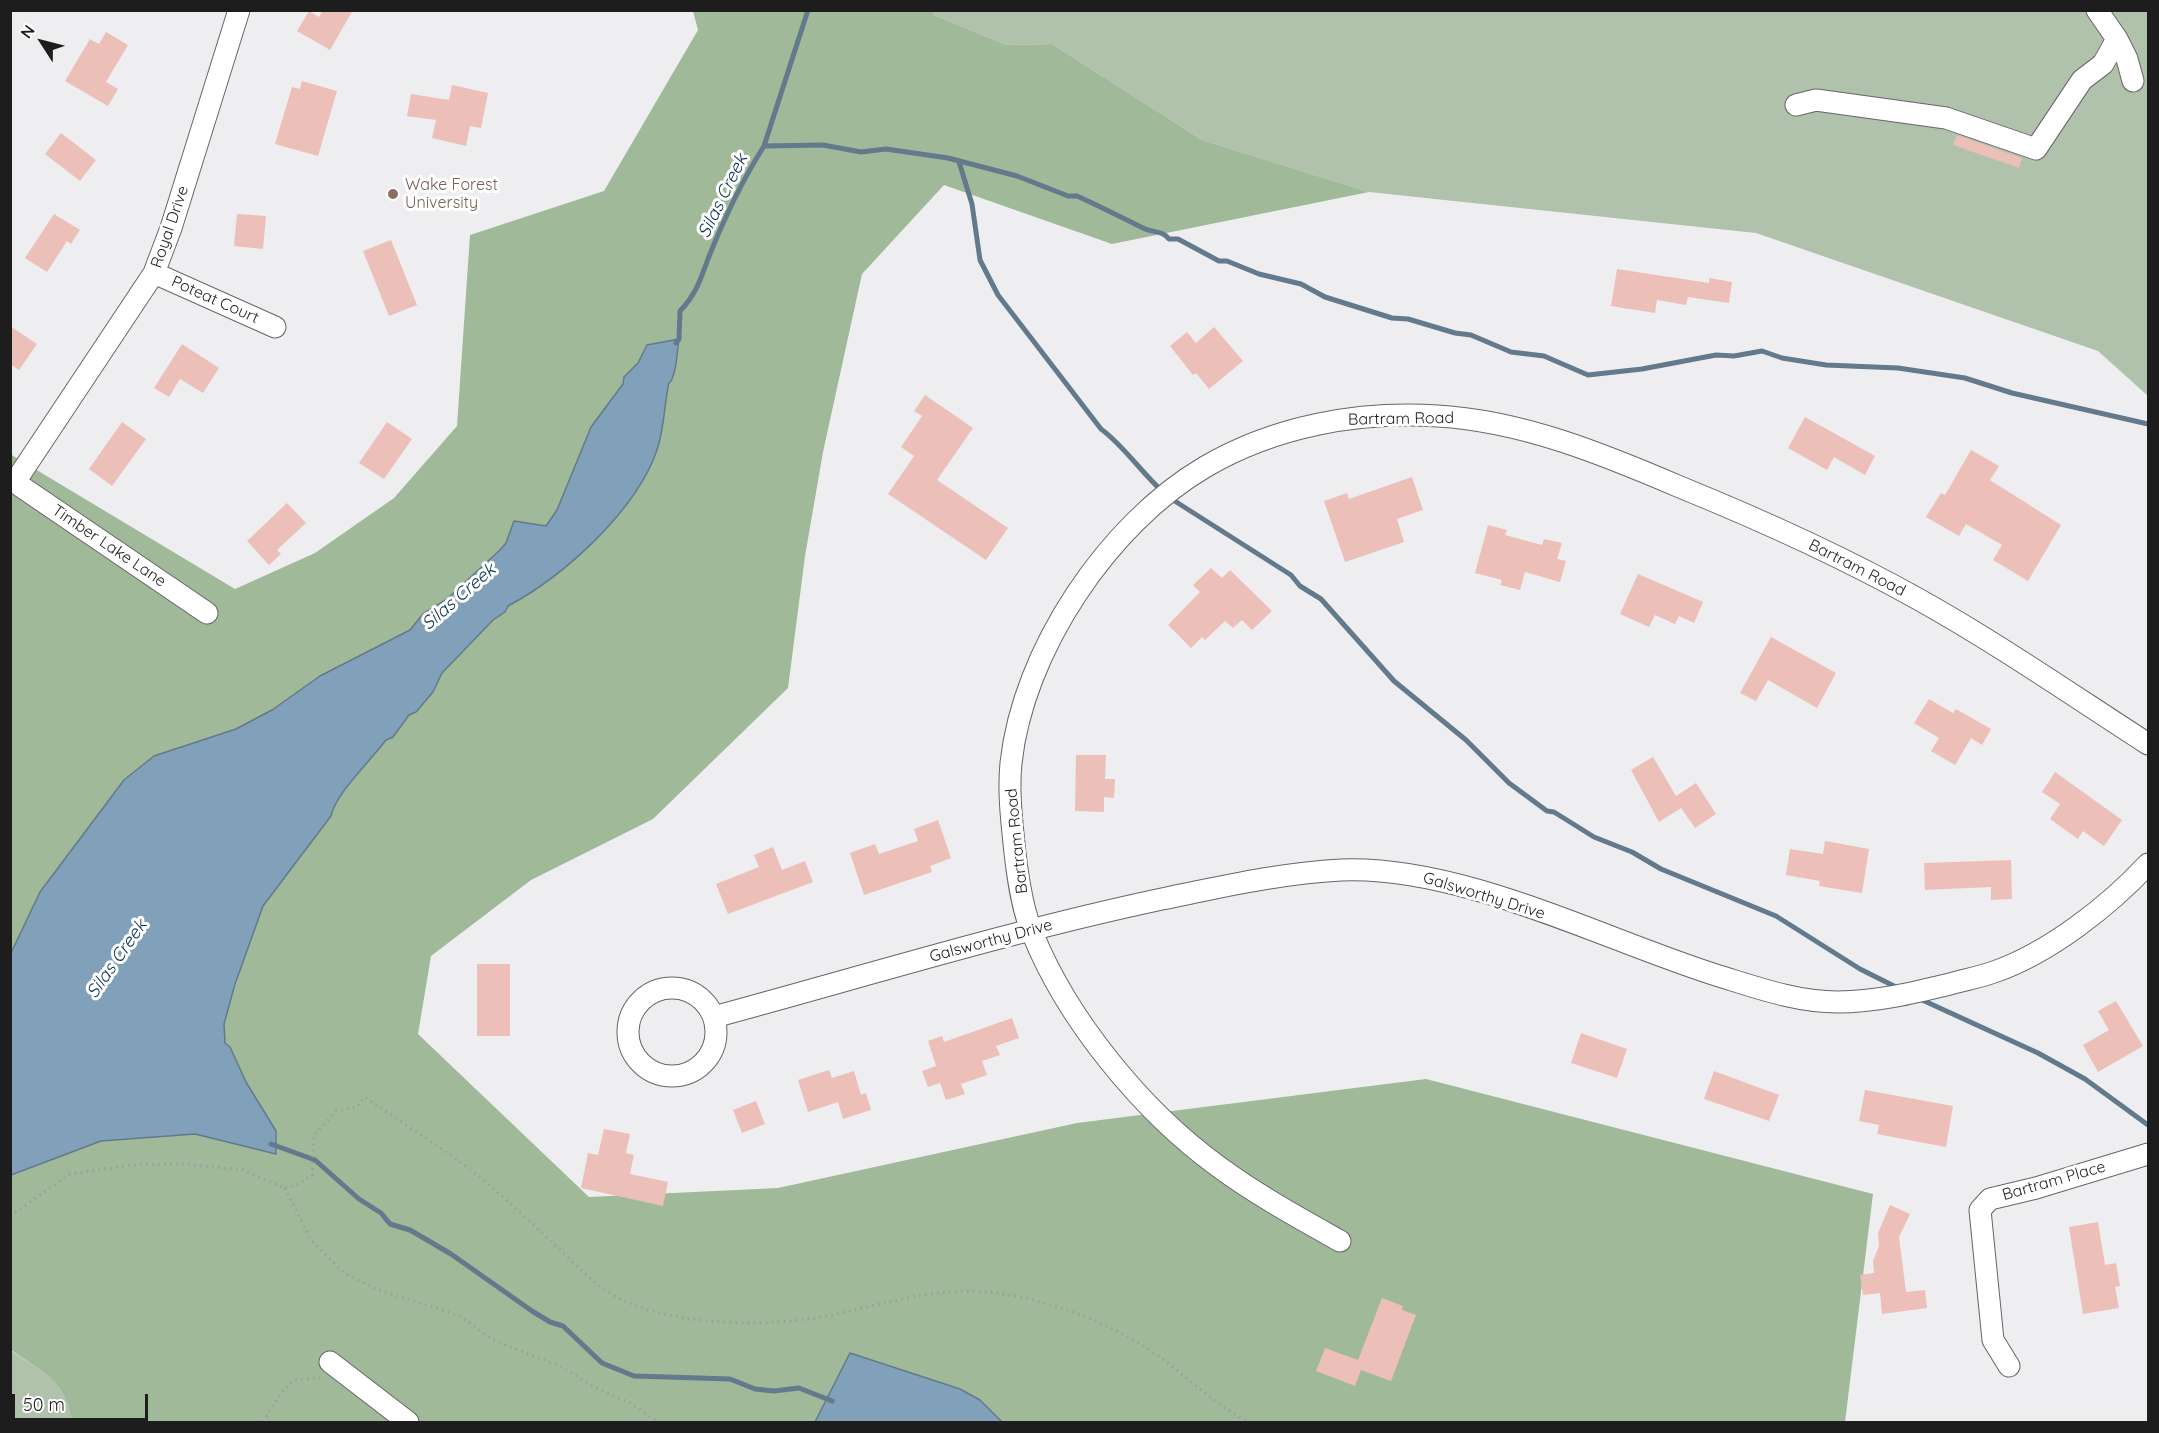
<!DOCTYPE html>
<html>
<head>
<meta charset="utf-8">
<style>
	body { margin:0 }
	#map { position:relative; width:2159px; height:1433px; overflow:hidden; background:#eeeef1; font-family:Quicksand,sans-serif }
	canvas { display:block }
	.frame { position:absolute; inset:0; border:12px solid #1d1d1e; pointer-events:none }
	.north { position:absolute; left:12px; top:12px; width:60px; height:60px; -webkit-text-stroke:4px #fff; paint-order:stroke; rotate:306deg; font-size:16px; font-weight:700; line-height:24px; text-align:center; color:#1d1d1e }
	.north::after { content:''; display:block; margin:auto; width:21px; height:27px; background:#1d1d1e; clip-path:polygon(50% 0,100% 100%,50% 72%,0 100%) }
	.scale { position:absolute; left:12px; top:1394px; width:136px; height:27px; box-sizing:border-box; border:3px solid #1d1d1e; border-top:0; padding-left:8px; font-size:18px; line-height:21px; white-space:nowrap; color:#1d1d1e; -webkit-text-stroke:4px #fff; paint-order:stroke }
</style>
</head>
<body>
<div id="map">
<canvas width="2159" height="1433"></canvas>
<div class="frame"></div>
<div class="north">N</div>
<div class="scale">50 m</div>
</div>
<script>
const context = document.querySelector('canvas').getContext('2d');
context.lineJoin = 'round';
function fill(path, color) { context.fillStyle = color; context.fill(path, 'evenodd'); }
function stroke(path, color, width, dash) { context.strokeStyle = color; context.lineWidth = width; context.lineCap = dash ? 'butt' : 'round'; context.setLineDash(dash || []); context.stroke(path); }
function label(font, color, halo, rows, align = 'center') {
  context.font = font + ' Quicksand,sans-serif'; context.lineWidth = 6; context.setLineDash([]); context.textBaseline = 'middle'; context.strokeStyle = halo; context.fillStyle = color; for (const [text, x, y, turn = 0] of rows) {
    context.save(); context.translate(x, y); context.rotate((+turn || 0) * Math.PI / 180); context.textAlign = isNaN(turn) ? turn : align; if (halo) context.strokeText(text, 0, 0); context.fillText(text, 0, 0); context.restore();
  }
}
fill(new Path2D(`
	M933 11H2148V396L2098 351 1756 233 1369 192 1202 140 1052 44 1006 45 934 15Z
	M10 1350C40 1371 68 1382 71 1422H11Z`), '#b0c1ac');
fill(new Path2D(`
	M693 11H933L934 15 1006 45 1052 44 1202 140 1369 192 1112 244 944 185 862 274 823 452 805 556 788 688 653 819 531 880 431 956 418 1034 589 1197 778 1188 1077 1123 1426 1079 1873 1194 1845 1422H71C68 1382 40 1371 11 1350L10 454 235 589 315 553 394 498 457 426 470 235 604 191 698 30Z`), '#9fb999');
const water = new Path2D(`
	M679 339C677 351 677 368 672 379 668 387 669 379 668 387 664 409 664 429 657 450 636 511 564 576 508 606L505 612 493 620 442 673 433 692 416 712 409 715 393 737 386 740C372 759 335 794 331 816L263 906 235 984 224 1024 225 1043 230 1047 246 1082 276 1131V1154L195 1134 101 1141 11 1175V953L40 892 124 780 154 756 236 729 272 710 320 676 410 630 423 614 447 599 500 550 506 543 514 521 546 526 557 510 591 427 623 384 624 377 638 363 647 345Z
	M850 1353 960 1389 980 1400 1002 1422H815Z`);
fill(water, '#81a1bb');
stroke(water, '#63798c', 1.5);
stroke(new Path2D(`
	M764 146 823 145 861 152 886 149 948 158 1017 176 1068 196H1077C1099 206 1121 217 1143 228 1153 233 1162 230 1169 239H1178L1219 261H1227L1259 274 1301 284 1325 297 1392 318 1408 319 1455 333 1471 335 1511 352 1544 356 1588 375 1642 369 1716 355 1734 356 1762 351 1782 358 1826 365 1898 368 1965 378 2012 393 2148 424
	M959 162 972 204 980 260 998 295 1101 429C1123 445 1141 472 1163 492
	M676 343 679 339 680 311C696 295 701 278 708 259 723 221 742 181 764 146L808 10
	M1170 498 1291 575 1300 586 1321 599 1394 681 1466 740 1509 783 1547 811 1554 812 1594 837 1632 852 1661 869 1776 916 1860 969 1898 988
	M1920 999 2038 1053 2085 1079 2148 1125
	M271 1144 315 1160 359 1199 381 1213 390 1224 410 1230 451 1254 532 1311 550 1322 563 1326 602 1363 634 1376 730 1379 755 1389 774 1391 799 1388 832 1401`), '#63798c', 5);
fill(new Path2D(`
	M323 10H353L330 50 297 31 309 11 319 17Z
	M106 32 128 45 106 82 118 89 108 106 65 81 90 39 99 44Z
	M302 81 337 91 318 156 275 144 292 87 300 89Z
	M452 85 488 93 481 128 470 126 466 146 432 138 436 120 407 116 411 94 449 100Z
	M61 133 96 160 80 181 45 154Z
	M1957 135 2022 158 2019 168 1953 145Z
	M54 214 80 230 71 244 67 241 47 272 25 258Z
	M237 214 266 216 263 249 234 246Z
	M391 240 417 305 389 316 363 251Z
	M1617 269 1709 283V278L1732 282 1729 303 1688 297 1686 305 1657 300 1655 313 1611 306Z
	M10 326 37 344 19 370 10 364Z
	M1214 327 1243 361 1209 389 1196 373 1193 375 1170 346 1187 332 1196 343Z
	M182 344 219 368 203 393 180 379 169 397 154 388Z
	M925 395 973 428 937 480 1008 528 986 560 888 494 914 456 901 447 922 416 914 411Z
	M1805 417 1875 456 1865 475 1834 457 1827 470 1788 448Z
	M122 422 146 439 112 486 89 469Z
	M387 422 412 439 384 479 359 463Z
	M1971 450 1999 466 1990 480 2061 525 2028 581 1993 560 2002 545 1966 524 1959 536 1926 517 1941 493 1945 495Z
	M1412 477 1423 510 1397 519 1404 542 1345 562 1324 501 1347 493 1349 499Z
	M287 503 306 523 277 550 281 554 269 565 247 541Z
	M1488 525 1507 530 1505 535 1542 545 1544 539 1562 543 1557 559 1566 561 1560 582 1525 572 1520 590 1500 585 1502 580 1475 573Z
	M1211 568 1222 578 1230 570 1272 611 1252 630 1242 620 1233 628 1225 621 1205 640 1202 637 1191 648 1168 625 1200 592 1193 585Z
	M1638 574 1703 602 1694 623 1679 616 1675 624 1655 615 1649 627 1620 614Z
	M1771 637 1836 673 1817 708 1768 680 1756 701 1740 693Z
	M1929 699 1953 713 1956 709 1991 729 1982 745 1971 738 1955 765 1931 751 1939 738 1914 723Z
	M1076 755H1106L1105 779H1115L1114 798 1104 797V812L1075 811Z
	M1653 757 1676 796 1696 783 1716 814 1695 828 1681 808 1659 822 1631 770Z
	M2055 772 2122 820 2104 846 2083 831 2078 839 2050 819 2060 804 2042 792Z
	M938 820 951 858 930 866 932 872 864 895 850 853 875 844 879 854 918 841 914 829Z
	M1825 841 1869 849 1862 893 1819 886 1820 881 1786 875 1790 849 1823 854Z
	M773 847 782 870 805 861 813 882 728 914 716 884 759 867 754 855Z
	M2011 860 2012 899 1991 900V887L1925 890 1924 863Z
	M477 964H510V1036H477Z
	M2116 1001 2143 1046 2098 1072 2083 1045 2109 1030 2098 1011Z
	M1012 1018 1019 1038 996 1046 1000 1055 982 1061 987 1075 961 1084 965 1094 946 1100 940 1083 928 1087 922 1071 936 1066 928 1041 942 1036 944 1042Z
	M1581 1033 1627 1049 1617 1078 1571 1063Z
	M829 1070 832 1078 854 1071 861 1095 866 1093 871 1110 843 1119 838 1102 808 1112 798 1080Z
	M1714 1071 1779 1095 1769 1121 1704 1099Z
	M1865 1090 1953 1106 1946 1147 1877 1134 1879 1125 1859 1121Z
	M756 1101 765 1124 742 1133 733 1110Z
	M604 1129 630 1134 626 1153 634 1155 630 1174 668 1182 663 1206 581 1188 588 1153 598 1155Z
	M1890 1205 1910 1214 1899 1237 1906 1292 1925 1290 1927 1308 1882 1314 1880 1293 1863 1295 1860 1275 1874 1273 1873 1261 1879 1246 1878 1233Z
	M2098 1222 2105 1265 2116 1263 2120 1286 2115 1287 2119 1308 2083 1314 2069 1227Z
	M1382 1298 1403 1306 1402 1310 1416 1315 1391 1381 1361 1370 1355 1386 1316 1371 1325 1348 1358 1360Z`), '#ecbfb8');
const minor = new Path2D(`
	M2117 39 2127 59 2133 81
	M1796 105 1816 100 1946 118 2036 149 2082 80 2103 64 2117 39 2097 10
	M154 273 275 327
	M10 479 207 613
	M15 482 154 273 171 228 239 10
	M628 1032a44 44 0 1 1 88 0a44 44 0 1 1-88 0Z
	M714 1017C862 977 1011 931 1162 899 1221 887 1281 873 1341 870 1462 865 1604 940 1719 976 1758 988 1797 1002 1838 1002 1875 1002 1913 993 1950 984 1964 980 1980 977 1994 972 2049 953 2109 906 2148 864
	M1340 1241C1299 1218 1257 1195 1219 1167 1143 1112 1067 1020 1032 932 1022 908 1018 879 1015 853 1012 823 1008 793 1011 763 1023 651 1108 524 1205 467 1275 426 1358 411 1438 416 1522 421 1603 454 1680 487 1761 520 1841 556 1918 599 1997 643 2072 695 2148 744
	M330 1362 408 1422
	M2009 1366 1993 1340 1980 1210 1990 1199 2036 1188 2148 1154`);
stroke(minor, '#666668', 23);
stroke(new Path2D(`
	M285 1188 297 1185 312 1175 314 1136 336 1111 357 1107 365 1097C399 1121 435 1143 468 1168 500 1192 529 1221 558 1248 580 1269 600 1291 629 1303 685 1326 768 1327 827 1316 881 1305 933 1287 989 1292 1048 1299 1114 1323 1161 1358 1191 1380 1216 1406 1250 1422
	M285 1188 311 1240 344 1273 376 1289 460 1316 493 1340 562 1367 592 1386 630 1403 658 1422
	M10 1216 70 1174 132 1165 182 1164 242 1170 285 1188
	M263 1422 278 1397 293 1380 320 1378`), '#9d9d9f', 3, [1.5, 4.5]);
stroke(minor, '#fff', 21);
for (const [x, y, r, color] of [
	[393,194,6,"#8d6e63"]
]) { const dot = new Path2D(); dot.arc(x, y, r, 0, 2 * Math.PI); context.fillStyle = color; context.fill(dot); stroke(dot, '#fff', 2); }
label('16px', '#785e54', '#fff', [
	["Wake Forest",405,185],
	["University",405,203]
], 'left');
label('16px', '#1d1d1e', '#fff', [
	["Royal Drive",170,227,-71],
	["Poteat Court",215,300,24],
	["Bartram Road",1401,419,-1],
	["Timber Lake Lane",109,546,34],
	["Bartram Road",1857,568,27],
	["Bartram Road",1017,841,-96],
	["Galsworthy Drive",1484,896,17],
	["Galsworthy Drive",991,941,-15],
	["Bartram Place",2054,1181,-16]
]);
label('italic 18px', '#0c3450', '#fff', [
	["Silas Creek",723,196,-64],
	["Silas Creek",459,597,-41],
	["Silas Creek",117,959,-55]
]);
</script>
</body>
</html>
